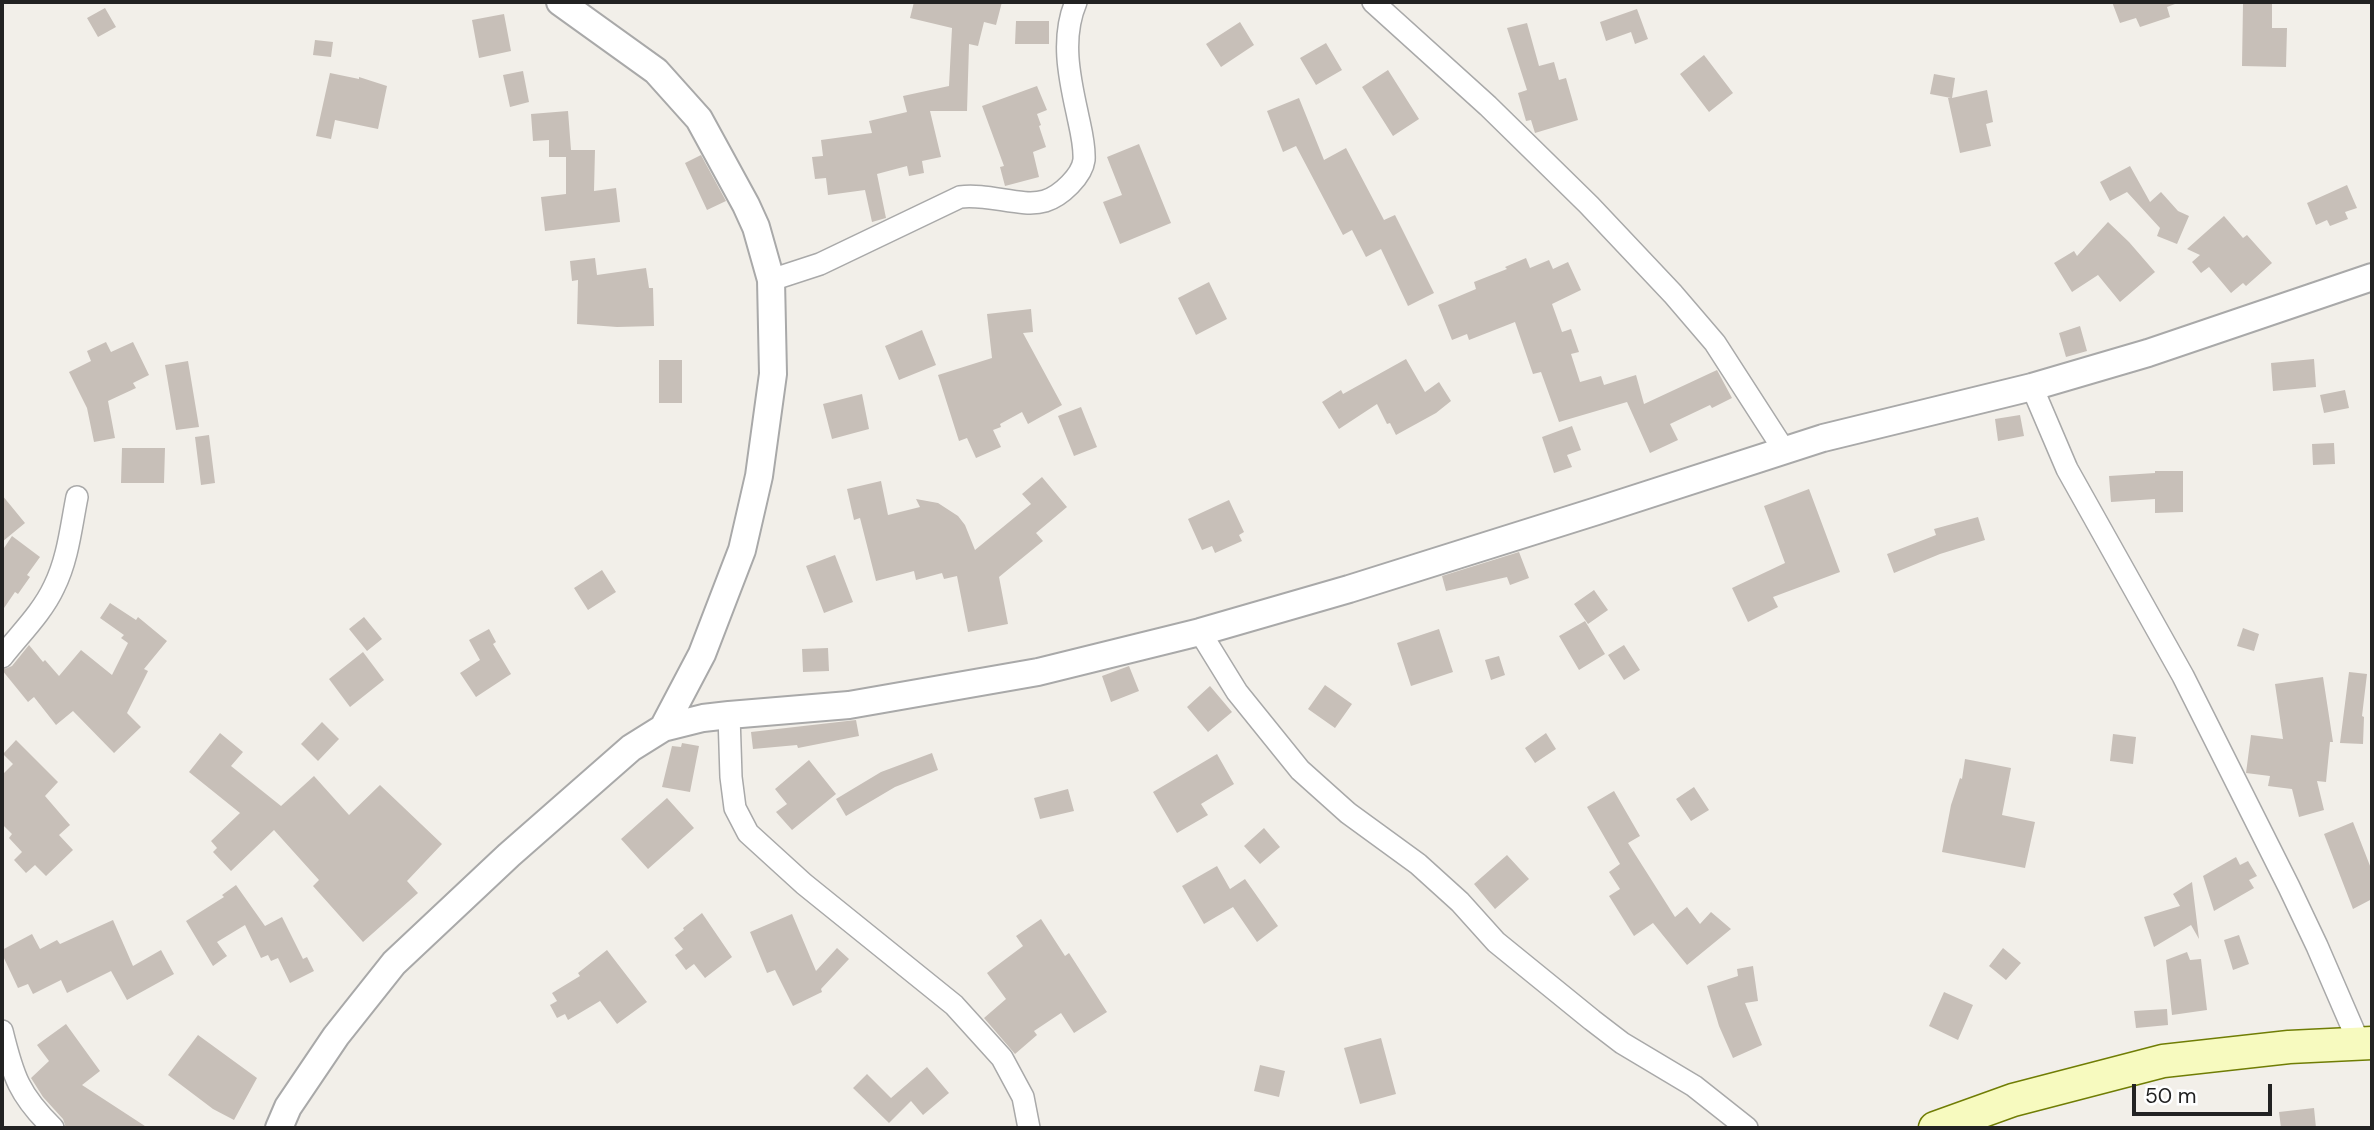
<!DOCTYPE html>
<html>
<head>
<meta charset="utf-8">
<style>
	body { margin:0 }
	#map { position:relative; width:2374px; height:1130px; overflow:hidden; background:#f2efe9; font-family:"DM Sans",sans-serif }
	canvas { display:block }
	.frame { position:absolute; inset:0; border:4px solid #222; pointer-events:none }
	.scale { position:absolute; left:2132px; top:1084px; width:140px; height:32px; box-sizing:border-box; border:4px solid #222; border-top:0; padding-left:9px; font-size:21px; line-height:24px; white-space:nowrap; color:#222; -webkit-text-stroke:5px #fff; paint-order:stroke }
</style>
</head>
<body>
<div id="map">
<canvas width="2374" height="1130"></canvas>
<div class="frame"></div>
<div class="scale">50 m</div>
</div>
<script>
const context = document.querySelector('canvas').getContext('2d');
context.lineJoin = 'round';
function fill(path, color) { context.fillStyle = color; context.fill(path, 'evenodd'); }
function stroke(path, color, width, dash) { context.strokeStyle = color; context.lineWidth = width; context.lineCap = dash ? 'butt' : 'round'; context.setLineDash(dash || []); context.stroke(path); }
fill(new Path2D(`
	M914 2H1002L996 25 984 22 978 46 969 44 967 111H930L941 157 922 161 924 173 909 176 907 166 877 174 886 218 872 222 865 190 828 195 826 178 815 179 812 157 823 156 821 140 872 133 869 121 907 112 903 96 949 86 952 28 910 18Z
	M2112 2H2175V4L2167 7 2170 17 2140 27 2136 18 2120 23Z
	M2243 4H2272V28H2287L2286 67 2242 66Z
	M105 8 116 27 98 37 87 18Z
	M1637 9 1648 39 1635 44 1631 32 1606 41 1600 22Z
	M504 14 511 51 479 58 472 20Z
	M1016 21H1049V44H1015Z
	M1240 22 1254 45 1221 67 1206 44Z
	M1527 23 1539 66 1554 62 1559 80 1566 78 1578 120 1535 133 1531 120 1526 121 1518 93 1527 90 1507 28Z
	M315 40 333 42 331 57 313 55Z
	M1326 43 1342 70 1316 85 1300 58Z
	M1704 55 1733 93 1709 112 1680 74Z
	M1388 70 1419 119 1393 136 1362 87Z
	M523 71 529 102 510 107 503 75Z
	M330 73 359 79V77L387 86 378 129 335 120 331 139 316 136Z
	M1934 74 1955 78 1952 98 1987 90 1993 122 1986 124 1991 146 1960 153 1948 98H1951L1930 94Z
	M1037 86 1047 110 1037 114 1041 125 1039 126 1046 147 1033 152 1039 177 1005 186 1000 167 1004 166 982 106Z
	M1299 98 1324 160 1346 148 1384 220 1395 215 1434 293 1408 306 1381 249 1366 257 1352 230 1343 235 1296 146 1283 152 1267 111Z
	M568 111 571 150H595L594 191 616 188 620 222 545 231 541 197 566 194V157H549V140L533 141 531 114Z
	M1139 144 1171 223 1120 244 1103 202 1122 195 1107 157Z
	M701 155 726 201 707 210 685 163Z
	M2130 166 2150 202 2161 192 2178 211 2189 216 2177 244 2157 236 2160 228 2127 192 2110 201 2100 182Z
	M2347 185 2357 208 2345 212 2348 219 2330 226 2327 220 2316 225 2307 203Z
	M2224 216 2243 238 2247 235 2272 263 2246 286 2243 283 2231 293 2209 267 2201 273 2192 262 2200 255 2187 249Z
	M2108 222 2129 242 2155 272 2120 302 2098 275 2072 292 2054 263 2074 251 2077 256Z
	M595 258 597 275 646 268 649 288H653L654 326 617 327 577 324 578 280 572 281 570 261Z
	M1526 258 1530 268 1549 260 1553 269 1568 262 1581 290 1552 304 1562 332 1571 329 1579 352 1571 354 1580 382 1601 376 1604 385 1636 375 1644 404 1717 370 1732 398 1712 408 1710 405 1670 424 1678 440 1650 453 1627 402 1559 422 1541 372 1533 374 1515 322 1469 340 1467 334 1452 340 1438 305 1476 289 1474 282 1507 269 1505 267Z
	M1209 282 1227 319 1196 335 1178 298Z
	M1031 309 1033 332 1023 333 1062 405 1028 424 1022 412 1000 424 1001 427 993 430 1001 447 976 458 967 438 959 441 938 375 992 358 987 314Z
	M2080 326 2087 351 2066 357 2059 333Z
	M922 330 936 365 899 380 885 346Z
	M106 342 111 352 133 342 149 375 133 383 136 388 108 401 115 438 94 442 87 408 69 372 91 361 87 351Z
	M1406 359 1425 392 1439 382 1451 401 1436 413 1396 435 1390 423 1387 424 1377 404 1339 429 1322 402 1341 390 1343 394Z
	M2314 359 2316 387 2273 391 2271 363Z
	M659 360H682V403H659Z
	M188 361 199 427 176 430 165 365Z
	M2345 390 2349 408 2324 413 2320 395Z
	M862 394 869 429 832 439 823 404Z
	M1081 407 1097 447 1074 456 1058 416Z
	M2020 415 2024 436 1998 441 1995 419Z
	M1572 426 1581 450 1567 455 1572 467 1554 473 1542 437Z
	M209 435 215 483 201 485 195 437Z
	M2334 443 2335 464 2313 465 2312 444Z
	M122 448H165L164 483H121Z
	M2155 471H2183V512L2155 513V499L2111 502 2109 476 2155 473Z
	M1042 477 1067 507 1036 533 1043 541 999 577 1008 624 968 632 957 576 944 579 942 573 916 580 914 571 876 581 860 518 854 520 847 489 881 481 888 515 920 507 916 499 938 503 958 516 965 525 975 550 1031 504 1022 494Z
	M1809 489 1840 572 1773 597 1778 607 1748 622 1732 588 1785 563 1764 506Z
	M2 495 25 523 2 542Z
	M1229 500 1244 532 1239 535 1242 541 1215 553 1212 546 1202 550 1188 519Z
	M1978 517 1985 540 1940 554 1894 573 1887 554 1936 535 1934 529Z
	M12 536 40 557 27 575 30 577 18 594 15 592 2 611V551Z
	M1519 552 1529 578 1510 585 1507 577 1446 591 1442 576Z
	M835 555 853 602 824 613 806 566Z
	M602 570 616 592 588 610 574 588Z
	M1594 590 1608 610 1588 624 1574 604Z
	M110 603 136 620 138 617 167 641 144 669 148 671 127 713 141 727 114 753 73 711 56 725 34 697 28 702 2 670 12 666 29 645 43 662 45 660 59 676 81 650 112 675 128 643 121 638 124 635 100 618Z
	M364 617 382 639 367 651 349 629Z
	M1585 621 1605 654 1579 670 1559 636Z
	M2243 628 2259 634 2254 651 2237 646Z
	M489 629 496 642 493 644 511 674 476 697 460 673 480 660 469 640Z
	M1439 629 1453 672 1411 686 1397 643Z
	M1624 645 1640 670 1624 680 1608 655Z
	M828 648 829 671 803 672 802 649Z
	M363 652 384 680 350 707 329 679Z
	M1499 656 1505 675 1491 680 1485 660Z
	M1129 666 1139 691 1111 702 1102 676Z
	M2349 672 2367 674 2362 716 2364 717 2363 744 2340 743Z
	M2323 677 2333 742H2330L2326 782 2317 781 2324 810 2299 817 2292 789 2268 786 2270 776 2246 773 2251 735 2283 739 2275 684Z
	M1325 685 1352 704 1335 728 1308 709Z
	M1210 686 1232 712 1208 732 1187 707Z
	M856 720 859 736 798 748 797 745 753 749 751 732Z
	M322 722 339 739 318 761 301 744Z
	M220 733 243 752 231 766 281 806 314 776 349 815 380 785 442 844 407 881 418 893 363 942 313 886 319 880 274 830 231 871 213 852 217 848 211 841 240 813 189 772Z
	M1546 733 1556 749 1535 763 1525 748Z
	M2113 734 2136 737 2133 764 2110 761Z
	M16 740 58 782 45 796 70 825 59 835 73 850 46 876 35 865 26 873 14 860 22 852 9 838 12 834 2 824V775L13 764 3 754Z
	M682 743 699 746 690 792 662 787 672 746 681 747Z
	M932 753 938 770 895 787 846 816 836 799 881 772Z
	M1217 754 1234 784 1201 804 1208 815 1177 833 1153 792Z
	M1965 759 2011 768 2002 815 2035 822 2025 868 1942 852 1951 805 1960 778 1962 779Z
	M809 760 836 794 792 830 776 812 787 804 775 789Z
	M1694 787 1709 810 1691 821 1676 799Z
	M1068 789 1074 811 1040 819 1034 798Z
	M1614 791 1640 836 1628 843 1675 917 1687 907 1700 924 1711 912 1731 929 1687 965 1653 923 1634 936 1609 896 1620 889 1609 872 1620 864 1587 807Z
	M667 798 694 828 648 869 621 839Z
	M2353 822 2372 871V899L2353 909 2324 834Z
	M1264 828 1280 847 1260 864 1244 846Z
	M1507 855 1529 879 1495 909 1474 884Z
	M2236 857 2240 865 2248 861 2257 876 2249 880 2254 888 2214 911 2203 876Z
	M1217 866 1230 889 1245 879 1278 926 1257 942 1233 907 1204 924 1182 886Z
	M2192 882 2199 939 2191 925 2154 947 2144 917 2180 906 2173 894Z
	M236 885 265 926 282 917 303 959 307 957 314 971 290 983 278 958 271 961 268 955 261 958 245 925 217 942 227 956 213 966 186 921 224 897 222 895Z
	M702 913 732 957 705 978 694 964 686 970 675 955 683 949 674 938 684 930 683 928Z
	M792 914 816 971 837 948 849 959 821 989 822 992 793 1006 775 970 767 973 750 932Z
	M1041 919 1065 956 1069 953 1107 1012 1074 1033 1061 1013 1034 1031 1037 1035 1015 1054 984 1018 1006 999 987 973 1023 946 1016 936Z
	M113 920 133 966 161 950 174 974 127 1000 111 971 67 993 61 980 33 994 28 984 18 988 2 954V950L32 934 40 949 57 940 60 944Z
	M2239 935 2249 964 2233 970 2224 940Z
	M2003 948 2021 963 2006 980 1989 966Z
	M607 950 647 1002 617 1024 600 1001 568 1020 565 1014 557 1018 550 1005 557 1001 552 993 580 976 578 973Z
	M2187 952 2190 960 2201 959 2207 1010 2172 1015 2166 960Z
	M1753 966 1758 1001 1745 1003 1762 1045 1733 1058 1719 1026 1707 986 1738 976 1737 969Z
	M1944 992 1973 1005 1958 1040 1929 1026Z
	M2167 1009 2168 1025 2136 1028 2134 1011Z
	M66 1024 100 1071 82 1085 148 1128H66L63 1119 43 1097 31 1078 49 1061 37 1045Z
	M198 1035 257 1078 234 1120 213 1109 168 1075Z
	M1381 1038 1396 1094 1360 1104 1344 1048Z
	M1260 1065 1285 1071 1279 1097 1254 1091Z
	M927 1067 949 1093 923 1115 911 1101 889 1123 853 1088 867 1074 891 1098Z
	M2314 1108 2316 1128H2281L2279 1112Z`), '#c7bfb8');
const minor = new Path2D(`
	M1373 2 1488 106 1589 205 1673 294 1715 343 1784 450
	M771 280 820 264 960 197C988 193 1022 208 1045 201 1061 196 1082 176 1084 160 1085 144 1080 127 1077 112 1069 76 1061 37 1076 2
	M2032 387 2067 469 2183 676 2289 887 2317 946 2359 1043
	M1200 632 1237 692 1300 770 1348 813 1418 864 1460 902 1496 942 1592 1020 1622 1043 1694 1086 1747 1128
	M2 657C19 635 42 613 54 587 68 559 71 527 77 497
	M729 715 731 777 735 808 748 833 804 884 954 1005 1002 1058 1023 1097 1029 1128
	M2 1031C13 1076 19 1095 53 1128`);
const tertiary = new Path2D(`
	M560 2 656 71 699 119 746 205 756 227 771 280 773 374 759 476 742 550 702 654 663 728
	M279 1128 288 1107 336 1036 394 963 509 855 631 748 663 728 703 718 729 715 849 705 1038 672 1200 632 1349 589 1597 511 1823 438 2032 387 2148 353 2372 277`);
const secondary = new Path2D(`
	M1935 1128 2013 1100 2163 1061 2289 1047 2372 1043`);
stroke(minor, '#a9a9a9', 24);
stroke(tertiary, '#a9a9a9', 30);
stroke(secondary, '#707d05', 35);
stroke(minor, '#fff', 21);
stroke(tertiary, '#fff', 26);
stroke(secondary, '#f7fabf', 32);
</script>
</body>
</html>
